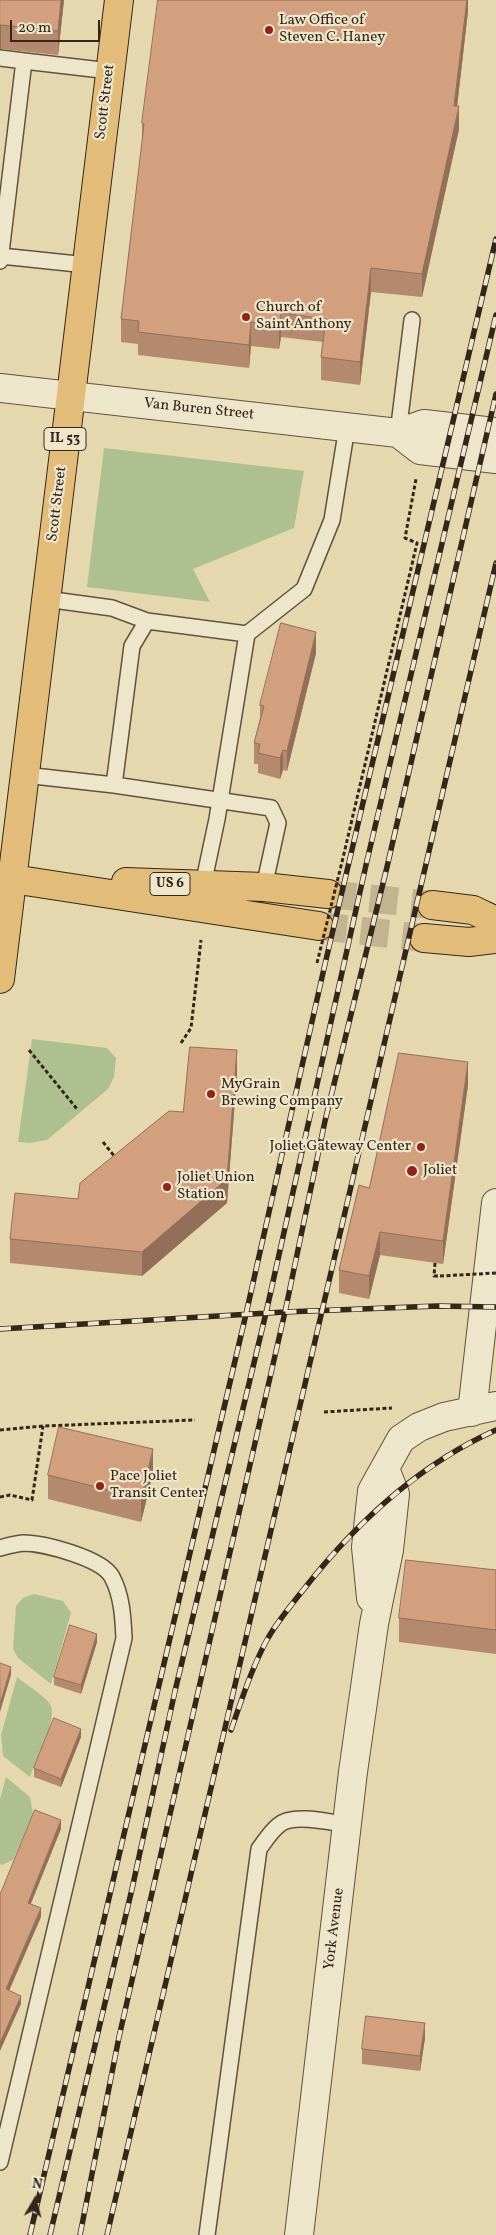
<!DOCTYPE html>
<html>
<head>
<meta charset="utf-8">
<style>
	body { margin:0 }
	#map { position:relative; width:496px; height:2235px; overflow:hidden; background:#e5d8af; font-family:Vollkorn,serif }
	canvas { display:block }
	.north { position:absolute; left:10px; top:2175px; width:50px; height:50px; -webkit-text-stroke:4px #eee6cb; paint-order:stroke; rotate:8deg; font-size:14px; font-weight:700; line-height:20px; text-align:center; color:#35251b }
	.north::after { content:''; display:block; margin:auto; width:18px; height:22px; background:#35251b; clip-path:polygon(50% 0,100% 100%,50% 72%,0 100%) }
	.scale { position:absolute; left:10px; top:20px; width:90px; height:22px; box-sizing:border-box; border:2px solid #35251b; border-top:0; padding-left:6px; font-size:15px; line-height:18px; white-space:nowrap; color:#35251b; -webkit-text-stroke:4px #eee6cb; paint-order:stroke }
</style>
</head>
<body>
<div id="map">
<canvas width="496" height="2235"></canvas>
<div class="north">N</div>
<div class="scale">20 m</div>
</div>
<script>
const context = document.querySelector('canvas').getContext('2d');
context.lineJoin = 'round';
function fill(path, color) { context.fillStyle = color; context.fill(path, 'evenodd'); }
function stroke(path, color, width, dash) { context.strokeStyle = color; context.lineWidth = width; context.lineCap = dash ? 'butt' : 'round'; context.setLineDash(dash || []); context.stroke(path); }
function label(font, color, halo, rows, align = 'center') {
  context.font = font + ' Vollkorn,serif'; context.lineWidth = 4.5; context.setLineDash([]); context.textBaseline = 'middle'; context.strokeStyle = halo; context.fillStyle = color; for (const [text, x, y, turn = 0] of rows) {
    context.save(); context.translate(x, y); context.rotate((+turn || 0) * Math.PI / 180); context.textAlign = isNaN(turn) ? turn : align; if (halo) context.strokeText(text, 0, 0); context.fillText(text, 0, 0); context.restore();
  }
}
fill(new Path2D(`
	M104 448 304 471 294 528 193 569 210 602 87 587Z
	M32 1039 107 1048 116 1058 114 1077 108 1089 47 1140 30 1143 18 1142Z
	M34 1594 63 1601 71 1613 51 1684 18 1658 13 1649 16 1606 23 1598Z
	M17 1677C26 1685 43 1694 50 1704 59 1718 35 1761 30 1777L3 1756 1 1735Z
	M6 1777 30 1797 33 1814 13 1860 2 1865 0 1864V1799Z`), '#afc090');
stroke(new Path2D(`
	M328 894 432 905
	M319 926 424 938`), '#c2b491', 28, [28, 14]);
const lane = new Path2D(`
	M0 58 24 61
	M1 256 87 265
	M0 261 24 61 110 71
	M398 433 412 320
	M46 599 112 608 147 621
	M247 634 147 621 132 646 114 785 271 808 278 823 264 887
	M25 775 114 785
	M203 885 217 819 247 634 304 589 332 520 347 427
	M0 1548C7 1546 15 1544 23 1543 43 1543 102 1558 112 1577 122 1596 123 1617 124 1638L0 2162
	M207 2235 259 1849C265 1841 271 1831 279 1825 292 1813 330 1822 347 1825`);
const street = new Path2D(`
	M0 388 398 433 424 424 496 432
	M398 433 420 450 496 459
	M472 1412 496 1203
	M371 1598 366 1547 372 1491 401 1439 419 1427 444 1417 496 1406
	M299 2235 353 1772 374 1624 389 1550 395 1494 385 1469`);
const primary = new Path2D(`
	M0 877 319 926
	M126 882 264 887 328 894
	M432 905 473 910 496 921
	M424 938 469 942 496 939
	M0 979 119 0`);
stroke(lane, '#615240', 18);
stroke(street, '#615240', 30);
stroke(primary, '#35251b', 30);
stroke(new Path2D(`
	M342 862 417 543 405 538 416 479
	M181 1043 191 1028 201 940
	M29 1050 77 1109
	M103 1142 115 1157
	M435 1263 434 1276H440
	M324 1412 392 1408
	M0 1430 43 1426 195 1420
	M0 1497 10 1495 32 1500 43 1426`), '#35251b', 3, [4, 2.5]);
stroke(lane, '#eee6cb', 15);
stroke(street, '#eee6cb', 28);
stroke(primary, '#e2bc78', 28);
const rail = new Path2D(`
	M0 1329 285 1312 437 1306 496 1307
	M231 1730C242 1699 252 1667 268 1638 278 1621 292 1604 304 1589 355 1524 420 1464 496 1430
	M30 2235 246 1314 325 964 496 239
	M50 2235 132 1889 175 1691 266 1313 366 865 496 315
	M80 2235 119 2037 285 1312 325 1121 387 867 496 394
	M107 2235 496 563`);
stroke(rail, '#35251b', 5.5);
stroke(rail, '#eee6cb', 4, [11]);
stroke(new Path2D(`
	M317 963 342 862
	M440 1276 496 1273`), '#35251b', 3, [4, 2.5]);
fill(new Path2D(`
	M0 0H64L58 55 1 49H0Z
	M468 0V11L457 106 459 129 422 297 371 292 360 385 321 380V357L323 342 281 337 279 349 251 346 249 368 138 355V344L121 342V319L142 144V123Z
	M316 653 287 771 283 770 280 779 258 773V764H254V743L260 718V705Z
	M237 1074 227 1203 142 1276 10 1263V1239L78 1199 183 1112Z
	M468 1085 443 1264 380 1255 369 1299 339 1293V1270L369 1188Z
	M153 1473 141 1522 48 1499V1475Z
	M496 1570V1654L399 1642V1618Z
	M97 1642 81 1694 54 1685V1677Z
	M81 1737 61 1787 34 1777V1768Z
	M425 2038 420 2071 362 2064V2049Z`), '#b5896d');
fill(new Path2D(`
	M61 0H64L58 55V31Z
	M467 0H468V11L455 125 459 106V129L422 297V274L454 106Z
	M0 25H1V49H0Z
	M371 268V292L360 385V362Z
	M281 313V337L279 349V326Z
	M251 322V346L249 368V345Z
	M316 632V653L287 771V751Z
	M283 750V770L280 779V758Z
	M237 1050V1074L227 1203 142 1276V1252Z
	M468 1062V1085L443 1264V1241Z
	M380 1232V1255L369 1299V1276Z
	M153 1449V1473L141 1522V1498Z
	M97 1634V1642L81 1694V1685Z
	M11 1667V1675L0 1712V1704Z
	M81 1729V1737L61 1787V1779Z
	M61 1820V1829L28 1911V1903Z
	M41 1908V1917L6 1998V1989Z
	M21 1996V2004L0 2051V2043Z
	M425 2023V2038L420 2071V2056Z`), '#936f59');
const building = new Path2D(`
	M0 0H61L58 31 1 25H0Z
	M158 0H467L454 106H459L422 274 371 268 360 362 321 357 326 319 281 313 279 326 251 322 249 345 138 332 139 321 121 319 144 124 142 123Z
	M281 623 316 632 287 751 283 750 280 758 258 753 260 744 254 743 264 706 260 705Z
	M190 1047 237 1050 227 1179 142 1252 10 1239 15 1193 78 1199 80 1183 169 1111 183 1112Z
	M399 1053 468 1062 443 1241 380 1232 369 1276 339 1270 359 1185 369 1188Z
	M59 1427 153 1449 141 1498 48 1475Z
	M406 1560 496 1570V1630L399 1618Z
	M70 1625 97 1634 81 1685 54 1677Z
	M0 1663 11 1667 0 1704Z
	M54 1718 81 1729 61 1779 34 1768Z
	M35 1810 61 1820 28 1903 41 1908 6 1989 21 1996 0 2043V1895Z
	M366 2016 425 2023 420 2056 362 2049Z`);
fill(building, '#d29f7f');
stroke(building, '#936f59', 1);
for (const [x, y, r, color] of [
	[269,30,5,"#8f2418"],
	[246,317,5,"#8f2418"],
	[211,1094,5,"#8f2418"],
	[421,1147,5,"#8f2418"],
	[412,1171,6,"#8f2418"],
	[167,1187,5,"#8f2418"],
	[100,1486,5,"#8f2418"]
]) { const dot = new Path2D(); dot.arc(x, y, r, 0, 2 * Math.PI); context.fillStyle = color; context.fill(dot); stroke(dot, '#eee6cb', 2); }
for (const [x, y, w] of [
	[65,439,42],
	[170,884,40]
]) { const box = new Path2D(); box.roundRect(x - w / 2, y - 11.5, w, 23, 4); context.fillStyle = '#eee6cb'; context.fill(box); stroke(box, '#35251b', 1); }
label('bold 14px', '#35251b', null, [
	["IL 53",65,439],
	["US 6",170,884]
]);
label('15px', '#35251b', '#eee6cb', [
	["Law Office of",279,21],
	["Steven C. Haney",279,38],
	["Church of",256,308],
	["Saint Anthony",256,325],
	["MyGrain",221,1085],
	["Brewing Company",221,1102],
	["Joliet Gateway Center",411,1147,"right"],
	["Joliet",423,1171],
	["Joliet Union",177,1178],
	["Station",177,1195],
	["Pace Joliet",110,1477],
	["Transit Center",110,1494]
], 'left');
label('15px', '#35251b', '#eee6cb', [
	["Scott Street",106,102,-83],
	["Van Buren Street",199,410,6],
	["Scott Street",58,504,-83],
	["York Avenue",335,1929,-83]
]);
</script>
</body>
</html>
